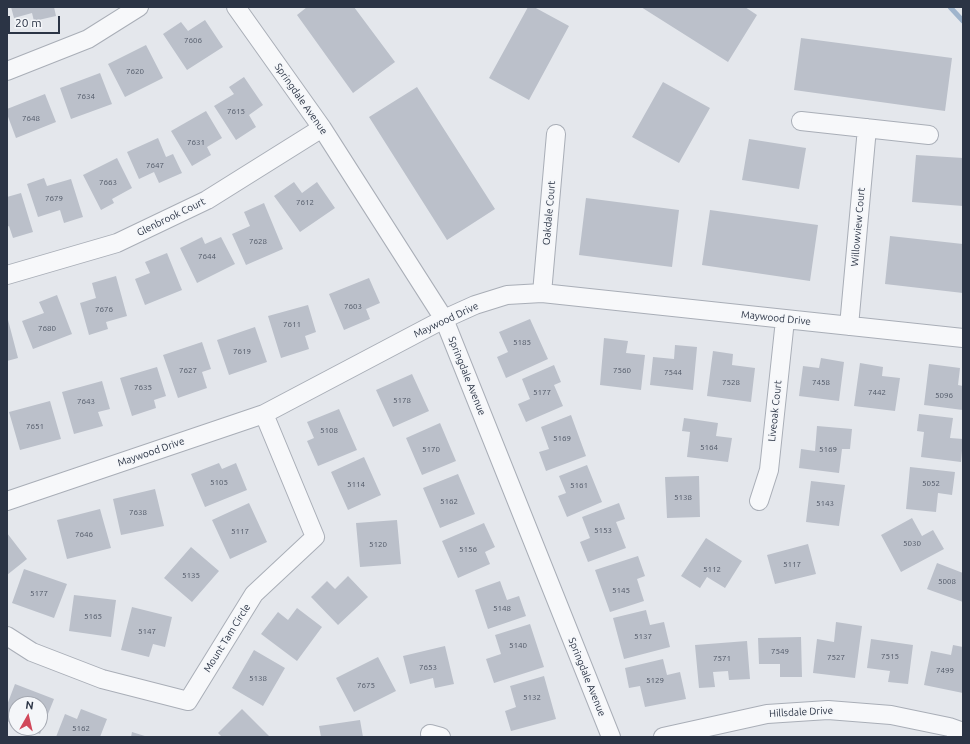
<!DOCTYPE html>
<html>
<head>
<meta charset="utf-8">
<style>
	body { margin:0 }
	#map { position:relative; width:970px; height:744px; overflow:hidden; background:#e4e7ec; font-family:Ubuntu,sans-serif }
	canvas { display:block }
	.frame { position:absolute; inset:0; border:8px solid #2b3445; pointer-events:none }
	.north { position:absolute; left:8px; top:696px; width:40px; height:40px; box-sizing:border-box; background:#f4f6f9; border:1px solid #a4a8b1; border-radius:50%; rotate:8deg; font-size:11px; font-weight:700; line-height:16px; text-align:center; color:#2b3445 }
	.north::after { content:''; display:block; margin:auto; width:14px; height:18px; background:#d1495b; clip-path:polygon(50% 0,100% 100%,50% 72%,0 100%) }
	.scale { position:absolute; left:8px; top:16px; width:52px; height:18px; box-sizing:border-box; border:2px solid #2b3445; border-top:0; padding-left:5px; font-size:12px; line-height:14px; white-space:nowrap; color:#2b3445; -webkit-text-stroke:3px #f4f6f9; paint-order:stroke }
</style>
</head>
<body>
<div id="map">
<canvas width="970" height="744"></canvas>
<div class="frame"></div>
<div class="north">N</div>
<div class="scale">20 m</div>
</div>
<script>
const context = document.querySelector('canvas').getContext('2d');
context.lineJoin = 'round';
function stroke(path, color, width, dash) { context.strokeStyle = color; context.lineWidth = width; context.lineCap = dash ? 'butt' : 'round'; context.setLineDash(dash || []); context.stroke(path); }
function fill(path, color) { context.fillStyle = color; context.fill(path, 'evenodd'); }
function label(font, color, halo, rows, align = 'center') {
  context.font = font + ' Ubuntu,sans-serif'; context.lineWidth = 3; context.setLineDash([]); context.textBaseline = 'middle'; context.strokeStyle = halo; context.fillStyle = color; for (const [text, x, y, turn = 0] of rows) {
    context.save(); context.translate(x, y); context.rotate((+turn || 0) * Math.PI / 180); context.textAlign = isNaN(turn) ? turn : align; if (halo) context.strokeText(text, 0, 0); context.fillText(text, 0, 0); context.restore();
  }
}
stroke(new Path2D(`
	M950 7 963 21`), '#9fb4cc', 5);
fill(new Path2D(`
	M11 7H54L56 16 34 21 32 13 14 18Z
	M307 7H354L395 62 353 93 297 15Z
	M528 7H534L569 26 529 100 489 78Z
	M641 7H745L757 15 728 62Z
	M205 20 223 47 187 70 163 34 181 22 188 31Z
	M801 38 952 58 945 111 794 90Z
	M146 45 163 78 125 97 108 64Z
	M100 73 112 104 71 119 60 88Z
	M244 77 263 105 249 115 256 127 236 140 214 106 234 94 229 87Z
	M663 82 710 108 679 163 632 137Z
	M417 87 495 209 447 240 369 117Z
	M45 94 56 122 16 138 7 114V109Z
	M206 111 222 138 207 147 211 155 192 166 171 131Z
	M158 138 166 157 173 154 182 173 159 183 154 172 139 179 127 152Z
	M749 139 806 148 799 189 742 180Z
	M916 155 963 158V206L912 202Z
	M117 158 132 188 112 199 114 203 101 210 83 175Z
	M44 178 47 186 71 179 83 217 64 223 60 210 38 217 27 184Z
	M294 182 302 193 317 182 335 208 300 232 274 196Z
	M21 193 33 232 13 238 9 226 7 227V197Z
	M586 198 679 210 672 267 579 255Z
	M264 203 283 249 246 265 232 234 250 226 244 212Z
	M710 210 818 225 810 281 702 265Z
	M890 236 963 244V293L885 284Z
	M202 237 205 244 221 237 235 264 197 283 180 248Z
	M167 253 182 290 145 305 135 279 150 273 145 262Z
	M116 276 127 316 106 322 108 329 89 335 80 303 96 298 92 283Z
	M369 278 380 303 366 309 370 319 344 330 329 294Z
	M57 295 72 334 33 349 22 321 44 313 39 302Z
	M308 305 316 332 305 336 309 349 281 358 268 316Z
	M7 316 18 358 7 361Z
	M530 319 548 359 506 378 497 357 508 352 499 332Z
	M255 327 267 362 229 375 217 340Z
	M604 338 628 341 626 353 645 355 641 390 600 385Z
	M202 342 211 369 202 372 207 388 178 398 163 355Z
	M675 345 697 347 693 390 650 385 653 357 674 359Z
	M713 351 733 354 732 365 755 368 751 402 707 396Z
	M821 358 844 362 839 401 799 396 803 366 819 368Z
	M860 363 883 367 882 376 900 378 895 411 854 406Z
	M929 364 960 368 958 385 963 386V410L924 405Z
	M554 365 561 382 554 385 563 406 526 422 518 404 530 399 522 379Z
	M157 367 166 396 154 400 156 408 132 416 120 378Z
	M412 374 429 411 393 427 376 390Z
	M102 381 110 409 98 412 103 426 74 434 62 392Z
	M50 401 61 439 20 450 9 412Z
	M339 409 357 450 318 466 307 441 314 438 307 422Z
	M919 414 953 418 950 438 963 439 961 462 921 457 924 432 917 431Z
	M571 415 586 456 546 471 539 452 549 449 541 427Z
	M684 418 718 423 716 436 732 438 728 462 687 457 690 432 682 431Z
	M440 423 456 461 422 475 406 438Z
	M817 426 852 429 850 449H842L839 473 799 468 801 449 815 451Z
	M364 457 381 495 348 510 331 472Z
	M219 463 222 469 236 463 247 490 205 507 191 474Z
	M587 465 602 502 567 517 558 496 566 493 559 476Z
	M910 467 955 472 952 495 938 493 936 512 906 509Z
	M458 474 475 514 440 528 423 488Z
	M699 476 700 517 667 518 665 477Z
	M811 481 845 485 839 526 806 522Z
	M155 489 164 526 121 535 113 499Z
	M249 503 267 542 230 559 212 520Z
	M619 503 625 519 616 522 626 548 588 562 580 542 590 538 582 517Z
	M100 509 111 548 67 559 57 520Z
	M912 518 922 536 933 530 944 549 901 572 881 535Z
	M397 520 401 564 360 567 356 523Z
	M484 523 495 547 485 552 490 564 458 578 442 541Z
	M7 533 27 559 7 575Z
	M706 538 742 561 725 588 707 577 700 588 681 576Z
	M808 544 816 574 775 584 767 555Z
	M191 547 219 571 192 602 164 578Z
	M638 556 645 576 637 579 644 601 610 612 595 570Z
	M937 563 963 573V602L927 589Z
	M24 569 67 584 54 618 12 603Z
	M348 576 368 597 338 625 311 597 327 581 335 589Z
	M500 581 507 600 519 596 526 616 488 629 475 590Z
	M74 595 116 600 111 637 69 631Z
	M132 607 172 617 165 647 153 644 149 657 121 650Z
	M297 608 322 627 297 661 261 634 278 612 288 620Z
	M646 610 650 625 664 622 670 647 624 659 613 618Z
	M836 622 862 626 855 678 813 673 817 639 834 642Z
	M530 624 544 667 494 683 486 659 501 654 495 635Z
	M801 637 802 677H780V664H759L758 638Z
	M871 639 913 645 908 684 888 682 890 671 867 668Z
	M747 641 750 679 729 680 728 671 713 672 715 687 699 688 695 645Z
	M953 645 963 647V693L924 685 931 651 951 655Z
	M445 646 454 684 435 688 433 678 410 684 403 656Z
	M254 650 285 668 263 706 232 688Z
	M378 657 396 691 354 712 336 678Z
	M663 659 667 675 680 672 686 699 645 707 640 686 629 688 625 668Z
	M544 676 556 719 511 731 505 711 516 707 510 686Z
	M15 684 54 699 40 734 25 728H40V704H16V725L7 721V705Z
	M81 709 107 719 100 737H56L65 714 77 719Z
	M242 709 270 737H222L218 733Z
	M360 720 363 737H321L319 726Z
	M132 732 148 737H131Z`), '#bbc0ca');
const minor = new Path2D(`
	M236 7 322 128 444 319 611 737
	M7 71 88 39 139 7
	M801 121 929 135
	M7 275 117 243 207 200 322 128
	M542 293 556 134
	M849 326 867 128
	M7 501 264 414 444 319 475 305 507 295 542 293 963 338
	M759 501 769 470 785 320
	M7 636 32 652 102 679 188 701 254 594 315 537 264 414
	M430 734 441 737
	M663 737 767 714 828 710 891 715 949 727 963 732`);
stroke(minor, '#a9aeb7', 20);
stroke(minor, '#f7f8fa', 18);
label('8px', '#4f5766', null, [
	["7606",193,40],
	["7620",135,71],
	["7634",86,96],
	["7615",236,111],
	["7648",31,118],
	["7631",196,142],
	["7647",155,165],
	["7663",108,182],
	["7679",54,198],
	["7612",305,202],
	["7628",258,241],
	["7644",207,256],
	["7603",353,306],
	["7676",104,309],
	["7611",292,324],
	["7680",47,328],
	["5185",522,342],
	["7619",242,351],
	["7627",188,370],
	["7560",622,370],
	["7544",673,372],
	["7528",731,382],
	["7458",821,382],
	["7635",143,387],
	["5177",542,392],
	["7442",877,392],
	["5096",944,395],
	["5178",402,400],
	["7643",86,401],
	["7651",35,426],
	["5108",329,430],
	["5169",562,438],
	["5164",709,447],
	["5170",431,449],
	["5169",828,449],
	["5105",219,482],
	["5052",931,483],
	["5114",356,484],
	["5161",579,485],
	["5138",683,497],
	["5162",449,501],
	["5143",825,503],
	["7638",138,512],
	["5153",603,530],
	["5117",240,531],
	["7646",84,534],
	["5030",912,543],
	["5120",378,544],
	["5156",468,549],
	["5117",792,564],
	["5112",712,569],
	["5135",191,575],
	["5008",947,581],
	["5145",621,590],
	["5177",39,593],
	["5148",502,608],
	["5165",93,616],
	["5147",147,631],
	["5137",643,636],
	["5140",518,645],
	["7549",780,651],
	["7515",890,656],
	["7527",836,657],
	["7571",722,658],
	["7653",428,667],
	["7499",945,670],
	["5138",258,678],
	["5129",655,680],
	["7675",366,685],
	["5132",532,697],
	["5162",81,728]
]);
label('10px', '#2b3445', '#f4f6f9', [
	["Springdale Avenue",301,99,55],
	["Oakdale Court",549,213,-85],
	["Glenbrook Court",171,217,-26],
	["Willowview Court",858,227,-85],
	["Maywood Drive",776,318,6],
	["Maywood Drive",446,320,-25],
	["Springdale Avenue",467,376,68],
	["Liveoak Court",775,411,-84],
	["Maywood Drive",151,452,-19],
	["Mount Tam Circle",227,638,-58],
	["Springdale Avenue",587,677,68],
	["Hillsdale Drive",801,712,-3]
]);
</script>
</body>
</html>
